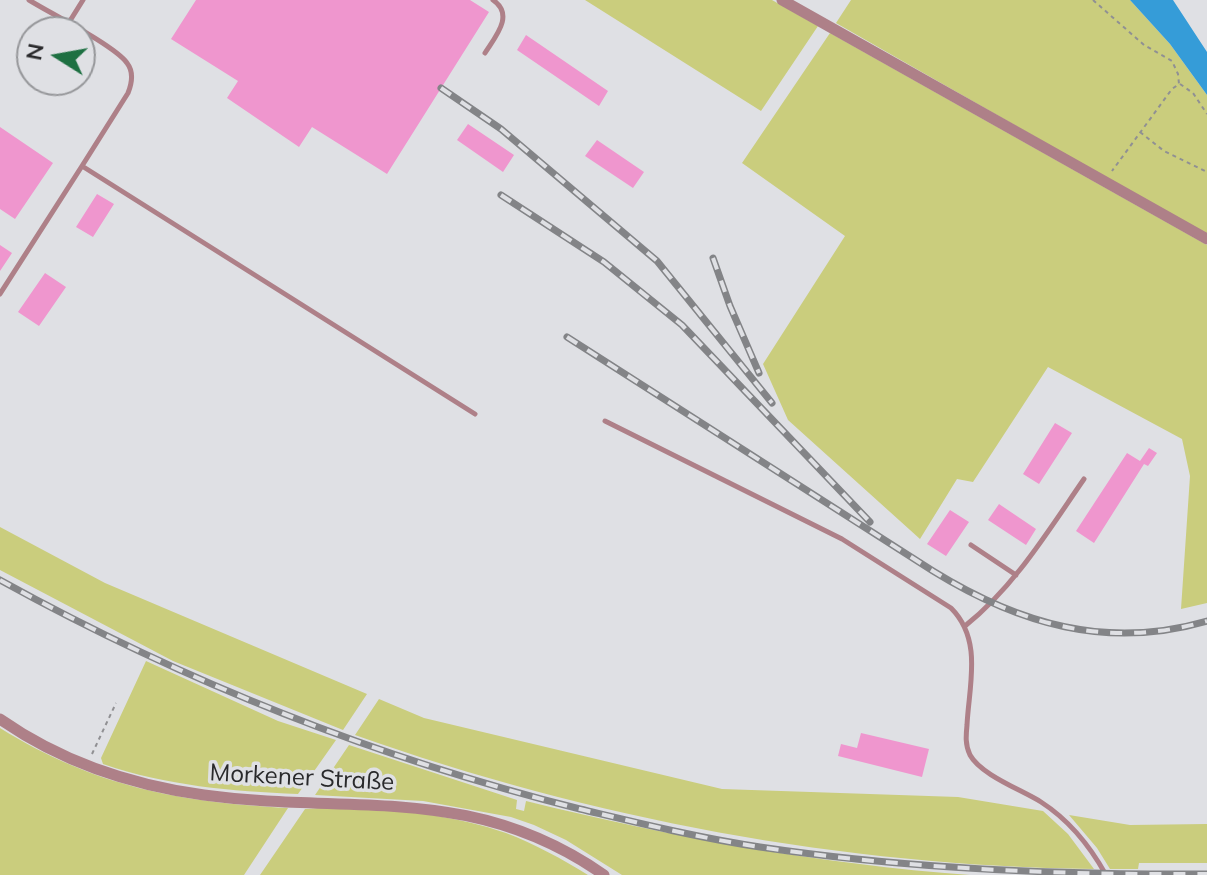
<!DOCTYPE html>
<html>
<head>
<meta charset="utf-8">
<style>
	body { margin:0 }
	#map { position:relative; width:1207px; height:875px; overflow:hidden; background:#dfe0e4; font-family:Mulish,sans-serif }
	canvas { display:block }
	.north { position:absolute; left:16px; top:16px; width:80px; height:80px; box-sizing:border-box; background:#dfe0e4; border:2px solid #96979a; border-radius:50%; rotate:281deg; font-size:22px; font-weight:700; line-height:32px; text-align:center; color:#29292b }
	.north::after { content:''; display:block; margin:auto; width:28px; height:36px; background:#1e7042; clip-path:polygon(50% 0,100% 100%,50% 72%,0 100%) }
</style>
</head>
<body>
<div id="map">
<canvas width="1207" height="875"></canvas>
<div class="north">N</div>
</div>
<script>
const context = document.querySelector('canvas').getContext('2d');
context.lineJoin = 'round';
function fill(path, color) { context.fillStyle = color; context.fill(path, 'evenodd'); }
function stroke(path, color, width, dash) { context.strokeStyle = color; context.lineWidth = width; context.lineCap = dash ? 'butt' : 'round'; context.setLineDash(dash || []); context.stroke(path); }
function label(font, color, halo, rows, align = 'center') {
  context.font = font + ' Mulish,sans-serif'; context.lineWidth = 7; context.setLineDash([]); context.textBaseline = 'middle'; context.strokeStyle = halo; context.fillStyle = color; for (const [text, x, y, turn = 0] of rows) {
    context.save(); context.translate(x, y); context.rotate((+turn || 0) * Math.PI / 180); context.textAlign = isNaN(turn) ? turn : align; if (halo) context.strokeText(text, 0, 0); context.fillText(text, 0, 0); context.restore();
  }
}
fill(new Path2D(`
	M585 0H772L818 26 761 111Z
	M851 0H1130L1170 44 1207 95V235L836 23Z
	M830 33 1207 245V603L1181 609 1190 476 1182 439 1048 367 973 482 957 479 920 539 788 420 763 364 845 236 742 163Z
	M0 527 105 583 367 694 343 730 173 661 0 570Z
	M146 661 278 721 336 740 298 794C231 791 167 786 103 764L101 758Z
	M379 699 424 718 722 789 958 797 1043 811 1068 834 1094 869C843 866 592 819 355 735Z
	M0 728C95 787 179 802 288 808L244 875H0Z
	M349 745 517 800 516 809 524 811 526 801C672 837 820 864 970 875H622L566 840 534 825 511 817 423 801 315 795Z
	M305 809C363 804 451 813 506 833 535 844 562 859 588 875H260Z
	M1069 815 1130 825 1207 824V863H1139L1138 869H1110L1097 848Z`), '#cacd7d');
fill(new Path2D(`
	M1130 0H1173L1207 52V95L1170 44Z`), '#359cd8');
fill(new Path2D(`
	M196 0H470L489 12 387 174 312 127 299 147 227 98 238 81 171 39Z
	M526 35 608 91 599 106 517 50Z
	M468 124 514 155 503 172 457 140Z
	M0 127 53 163 15 219 0 209Z
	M597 140 644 172 633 188 585 156Z
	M97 194 114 204 93 237 76 227Z
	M0 245 12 253 0 271Z
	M45 273 66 287 39 326 18 312Z
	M1055 423 1072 433 1039 484 1023 474Z
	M1149 448 1157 453 1148 466 1144 464 1094 543 1076 531 1127 453 1140 461Z
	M999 504 1036 529 1026 545 988 520Z
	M950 510 969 522 946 556 927 544Z
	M861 733 929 749 922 777 838 756 841 744 857 748Z`), '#ef96ce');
stroke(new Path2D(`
	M1093 0 1144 45 1172 61 1178 74 1179 84 1172 89 1112 171
	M1180 84 1193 93 1207 114
	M1140 132 1164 151 1207 172
	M92 754 116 703`), '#909093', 2, [4, 4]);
stroke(new Path2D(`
	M29 0C50 13 115 46 127 63 134 72 132 83 128 93L82 166 475 414
	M68 24 83 0
	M485 53C495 37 515 15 493 0
	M0 294 82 166
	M605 421 842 539 951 608C983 640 969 685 967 725 966 735 965 745 970 755 981 775 1022 790 1041 802 1069 820 1090 846 1106 875
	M971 545 1016 575
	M965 626C1015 586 1048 531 1084 479`), '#ae8088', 5);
stroke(new Path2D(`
	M782 0 1207 239
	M0 719C60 761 131 785 204 795 351 815 471 782 604 875`), '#ae8088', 11);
const rail = new Path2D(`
	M441 88 501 129 657 261 772 403
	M501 195 604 262 682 325 870 522
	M713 258 730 306 759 373
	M567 337 933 571C1019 624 1107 650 1207 621
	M0 580C183 681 377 758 580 809 639 823 699 838 760 847 908 869 1057 875 1207 874`);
stroke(rail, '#838487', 7);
stroke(rail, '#dfe0e4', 4, [12]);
label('24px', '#29292b', '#dfe0e4', [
	["Morkener Straße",302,778,3]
]);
</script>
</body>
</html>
